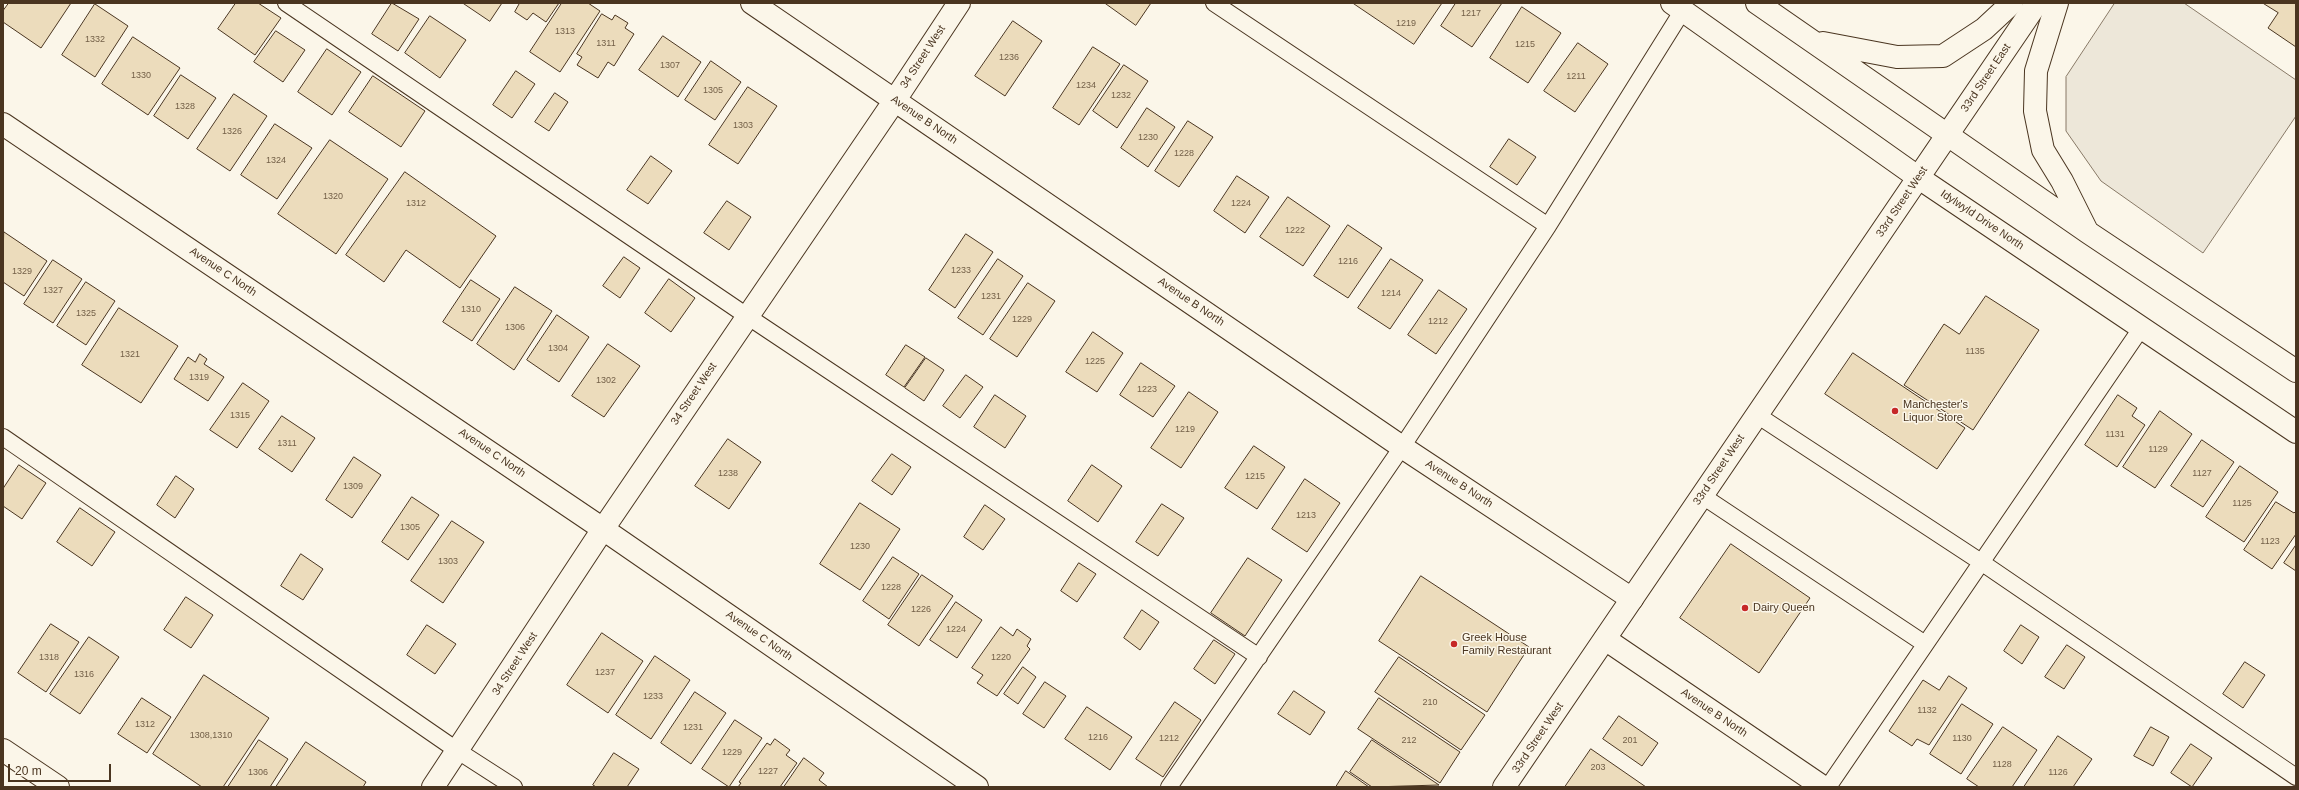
<!DOCTYPE html>
<html>
<head>
<meta charset="utf-8">
<style>
	body { margin:0 }
	#map { position:relative; width:2299px; height:790px; overflow:hidden; background:#fbf6e9; font-family:Arial,sans-serif }
	canvas { display:block }
	.frame { position:absolute; inset:0; border:4px solid #4a3520; pointer-events:none }
	.scale { position:absolute; left:8px; top:764px; width:103px; height:18px; box-sizing:border-box; border:2px solid #4a3520; border-top:0; padding-left:5px; font-size:12px; line-height:14px; white-space:nowrap; color:#4a3520; -webkit-text-stroke:3px #fbf6e9; paint-order:stroke }
</style>
</head>
<body>
<div id="map">
<canvas width="2299" height="790"></canvas>
<div class="frame"></div>
<div class="scale">20 m</div>
</div>
<script>
const context = document.querySelector('canvas').getContext('2d');
context.lineJoin = 'round';
function fill(path, color) { context.fillStyle = color; context.fill(path, 'evenodd'); }
function stroke(path, color, width, dash) { context.strokeStyle = color; context.lineWidth = width; context.lineCap = dash ? 'butt' : 'round'; context.setLineDash(dash || []); context.stroke(path); }
function label(font, color, halo, rows, align = 'center') {
  context.font = font + ' Arial,sans-serif'; context.lineWidth = 3; context.setLineDash([]); context.textBaseline = 'middle'; context.strokeStyle = halo; context.fillStyle = color; for (const [text, x, y, turn = 0] of rows) {
    context.save(); context.translate(x, y); context.rotate((+turn || 0) * Math.PI / 180); context.textAlign = isNaN(turn) ? turn : align; if (halo) context.strokeText(text, 0, 0); context.fillText(text, 0, 0); context.restore();
  }
}
const parking = new Path2D(`
	M2115 3H2184L2296 80V116L2203 253 2101 181 2066 131V77Z`);
fill(parking, '#ede7d9');
stroke(parking, '#887966', 1);
const building = new Path2D(`
	M9 3H71L41 48 3 22V11Z
	M236 3H258L281 18 255 55 218 29Z
	M392 3 419 19 398 51 372 34Z
	M463 3H502L490 21Z
	M520 3H559L546 22 533 13 527 20 515 12Z
	M562 3H588L600 11 560 72 530 52Z
	M1105 3H1151L1136 25Z
	M1353 3H1442L1414 44Z
	M1456 3H1502L1472 47 1441 26Z
	M2263 3H2296V47L2268 28 2278 13Z
	M95 4 128 26 95 77 62 55Z
	M1522 7 1561 33 1528 83 1490 58Z
	M602 14 612 20 615 15 628 23 625 28 634 34 614 66 608 62 598 78 577 65 582 57 577 54Z
	M430 16 466 40 440 78 405 53Z
	M1013 21 1042 41 1005 96 975 76Z
	M276 31 305 50 283 82 254 62Z
	M663 36 701 62 678 97 639 70Z
	M133 37 180 68 148 115 102 84Z
	M1578 43 1608 64 1575 112 1544 91Z
	M1093 47 1120 64 1079 125 1053 108Z
	M327 49 361 72 332 115 298 92Z
	M711 61 741 82 715 120 685 100Z
	M1124 65 1148 81 1117 128 1093 111Z
	M516 71 535 84 512 118 493 105Z
	M181 75 216 98 188 139 154 116Z
	M373 76 425 111 401 147 349 112Z
	M748 87 777 106 738 164 709 145Z
	M555 93 568 102 549 131 535 122Z
	M234 94 267 116 230 171 197 149Z
	M1147 108 1175 127 1148 167 1121 148Z
	M1188 121 1213 137 1179 187 1155 171Z
	M275 124 312 148 277 199 241 175Z
	M1509 139 1536 157 1517 185 1490 167Z
	M330 140 388 179 336 254 278 214Z
	M651 156 672 171 648 204 627 190Z
	M405 172 496 236 460 288 406 250 384 282 346 255Z
	M1237 176 1269 197 1245 233 1214 211Z
	M1288 197 1330 226 1303 266 1260 237Z
	M727 201 751 217 729 250 704 233Z
	M1348 225 1382 248 1348 298 1314 276Z
	M4 232 47 261 24 296 3 282Z
	M966 234 993 252 955 308 929 290Z
	M624 257 640 268 620 298 603 286Z
	M998 259 1023 276 983 335 958 318Z
	M1391 259 1423 280 1390 329 1358 308Z
	M53 260 82 279 53 323 24 304Z
	M669 279 695 298 671 332 645 313Z
	M471 280 500 299 472 341 443 322Z
	M86 282 115 301 86 345 57 326Z
	M1028 283 1055 301 1017 357 990 339Z
	M515 287 552 311 514 370 477 344Z
	M1439 290 1467 309 1436 354 1408 335Z
	M1986 296 2039 330 1973 430 1904 385 1944 324 1959 334Z
	M119 308 178 346 141 403 82 365Z
	M557 315 589 337 559 382 527 360Z
	M1093 332 1123 353 1097 392 1066 372Z
	M608 344 640 366 604 417 572 396Z
	M906 345 925 357 904 387 886 375Z
	M1853 353 1965 428 1937 469 1825 394Z
	M200 354 207 359 204 364 224 377 208 401 174 379 188 357 195 362Z
	M926 358 944 370 924 401 905 388Z
	M1141 363 1175 386 1153 417 1120 395Z
	M966 375 983 387 960 418 943 406Z
	M243 383 269 401 237 448 210 430Z
	M1189 392 1218 412 1181 468 1151 448Z
	M995 395 1026 416 1005 448 974 427Z
	M2118 395 2137 408 2132 416 2145 425 2117 467 2085 445Z
	M2160 411 2192 434 2155 488 2123 467Z
	M282 416 315 438 292 472 259 449Z
	M728 439 761 462 729 509 695 486Z
	M2202 440 2234 462 2203 507 2171 486Z
	M1254 446 1285 467 1257 509 1225 488Z
	M892 454 911 467 892 495 872 481Z
	M354 457 381 475 352 518 326 500Z
	M19 465 46 483 22 519 3 506V489Z
	M1092 465 1122 486 1098 522 1068 501Z
	M2240 466 2278 492 2244 542 2206 517Z
	M176 476 194 489 175 518 157 505Z
	M1305 479 1340 503 1307 552 1272 529Z
	M412 497 439 515 408 560 382 542Z
	M2276 502 2294 513 2296 511V534L2272 569 2244 550Z
	M860 503 900 529 860 590 820 564Z
	M1162 504 1184 518 1158 556 1136 542Z
	M985 505 1005 519 983 550 964 537Z
	M80 508 115 532 92 566 57 542Z
	M452 521 484 542 443 603 411 581Z
	M1731 544 1810 598 1759 673 1680 618Z
	M2296 545V571L2284 563Z
	M301 554 323 569 303 600 281 586Z
	M893 557 919 574 889 619 863 601Z
	M1248 558 1282 580 1245 636 1211 613Z
	M1079 563 1096 574 1077 602 1061 591Z
	M922 575 953 596 919 646 888 625Z
	M1421 576 1529 647 1487 712 1379 641Z
	M186 597 213 615 191 648 164 630Z
	M956 602 982 620 957 658 930 640Z
	M1142 610 1159 622 1140 650 1124 638Z
	M51 624 79 642 46 692 18 673Z
	M427 625 456 644 435 674 407 655Z
	M2021 625 2039 637 2022 664 2004 651Z
	M1001 627 1013 636 1017 629 1031 639 1027 646 1030 649 997 696 977 683 983 675 972 668Z
	M602 633 643 661 608 713 567 685Z
	M89 637 119 657 80 714 50 694Z
	M1214 640 1235 654 1215 684 1194 669Z
	M2067 645 2085 657 2064 689 2045 677Z
	M655 656 690 680 651 739 616 715Z
	M1399 657 1485 715 1461 750 1375 692Z
	M2245 662 2265 675 2243 708 2223 694Z
	M1023 667 1036 677 1018 704 1004 694Z
	M204 675 269 718 223 787H202L153 754Z
	M1949 676 1967 688 1929 745 1917 739 1912 746 1889 731 1923 680 1939 690Z
	M1045 682 1066 696 1044 728 1023 714Z
	M1294 691 1325 712 1310 735 1278 714Z
	M695 692 726 713 691 764 661 743Z
	M142 698 171 717 147 753 118 734Z
	M1379 698 1460 752 1440 783 1358 729Z
	M1175 702 1201 720 1163 777 1136 759Z
	M1962 704 1993 724 1961 774 1930 754Z
	M1087 707 1132 737 1110 770 1065 739Z
	M1619 716 1658 743 1642 766 1603 739Z
	M735 720 762 738 729 787 702 769Z
	M2003 727 2037 750 2012 787H1979L1967 779Z
	M2151 727 2169 737 2153 766 2134 756Z
	M2058 736 2092 759 2073 787H2024Z
	M775 739 790 750 786 755 797 763 780 787H738L741 783 739 782 767 743 770 745Z
	M259 740 288 759 270 787H228Z
	M1372 740 1439 785 1372 787 1350 772Z
	M306 742 366 782 363 787H276Z
	M2191 744 2212 758 2192 787 2171 773Z
	M1591 749 1646 787H1565Z
	M614 753 639 769 627 787H596L593 785Z
	M804 758 824 773 819 780 828 787H784Z
	M1346 771 1369 787H1336Z`);
fill(building, '#ecdcbc');
stroke(building, '#4a3520', 1);
const lane = new Path2D(`
	M286 3 747 316 1259 657
	M1214 3 1548 226
	M1757 415 1981 562 2296 777
	M3 437 458 751 514 787
	M1701 495 1925 644
	M1169 787 1402 447 1548 226 1683 10
	M1828 787 2142 327`);
const street = new Path2D(`
	M752 3 1402 447 1632 599
	M3 124 603 529 977 787
	M1605 639 1823 787
	M3 750 58 787
	M433 787 603 529 895 100 959 3`);
const secondary = new Path2D(`
	M1504 787 2037 3`);
const primary = new Path2D(`
	M1672 3 1919 178 2296 432
	M1757 3 2089 233 2296 371
	M2057 3 2036 71 2035 111 2043 150 2062 181 2087 231
	M1823 43 1897 57 1943 56 1984 29 2012 3`);
stroke(lane, '#4a3520', 18);
stroke(street, '#4a3520', 24);
stroke(secondary, '#4a3520', 24);
stroke(primary, '#4a3520', 24);
stroke(lane, '#fbf6e9', 16);
stroke(street, '#fbf6e9', 22);
stroke(secondary, '#fbf6e9', 22);
stroke(primary, '#fbf6e9', 22);
for (const [x, y, r, color] of [
	[1895,411,4,"#c62828"],
	[1745,608,4,"#c62828"],
	[1454,644,4,"#c62828"]
]) { const dot = new Path2D(); dot.arc(x, y, r, 0, 2 * Math.PI); context.fillStyle = color; context.fill(dot); stroke(dot, '#fbf6e9', 1.5); }
label('9px', '#725f47', null, [
	["1217",1471,14],
	["1219",1406,24],
	["1313",565,32],
	["1332",95,40],
	["1311",606,44],
	["1215",1525,45],
	["1236",1009,58],
	["1307",670,66],
	["1330",141,76],
	["1211",1576,77],
	["1234",1086,86],
	["1305",713,91],
	["1232",1121,96],
	["1328",185,107],
	["1303",743,126],
	["1326",232,132],
	["1230",1148,138],
	["1228",1184,154],
	["1324",276,161],
	["1320",333,197],
	["1312",416,204],
	["1224",1241,204],
	["1222",1295,231],
	["1216",1348,262],
	["1233",961,271],
	["1329",22,272],
	["1327",53,291],
	["1214",1391,294],
	["1231",991,297],
	["1310",471,310],
	["1325",86,314],
	["1229",1022,320],
	["1212",1438,322],
	["1306",515,328],
	["1304",558,349],
	["1135",1975,352],
	["1321",130,355],
	["1225",1095,362],
	["1319",199,378],
	["1302",606,381],
	["1223",1147,390],
	["1315",240,416],
	["1219",1185,430],
	["1131",2115,435],
	["1311",287,444],
	["1129",2158,450],
	["1238",728,474],
	["1127",2202,474],
	["1215",1255,477],
	["1309",353,487],
	["1125",2242,504],
	["1213",1306,516],
	["1305",410,528],
	["1123",2270,542],
	["1230",860,547],
	["1303",448,562],
	["1228",891,588],
	["1226",921,610],
	["1224",956,630],
	["1318",49,658],
	["1220",1001,658],
	["1237",605,673],
	["1316",84,675],
	["1233",653,697],
	["210",1430,703],
	["1132",1927,711],
	["1312",145,725],
	["1231",693,728],
	["1308,1310",211,736],
	["1216",1098,738],
	["1212",1169,739],
	["1130",1962,739],
	["212",1409,741],
	["201",1630,741],
	["1229",732,753],
	["1128",2002,765],
	["203",1598,768],
	["1227",768,772],
	["1306",258,773],
	["1126",2058,773]
]);
label('11px', '#4a3520', '#fbf6e9', [
	["34 Street West",923,57,-57],
	["33rd Street East",1986,78,-56],
	["Avenue B North",924,120,34],
	["33rd Street West",1902,202,-56],
	["Idylwyld Drive North",1982,220,34],
	["Avenue C North",223,272,34],
	["Avenue B North",1191,302,34],
	["34 Street West",694,394,-56],
	["Avenue C North",492,453,34],
	["33rd Street West",1719,470,-56],
	["Avenue B North",1459,484,33],
	["Avenue C North",759,636,35],
	["34 Street West",515,664,-57],
	["Avenue B North",1714,713,34],
	["33rd Street West",1538,738,-56]
]);
label('11px', '#4a3520', '#fbf6e9', [
	["Manchester's",1903,405],
	["Liquor Store",1903,418],
	["Dairy Queen",1753,608],
	["Greek House",1462,638],
	["Family Restaurant",1462,651]
], 'left');
</script>
</body>
</html>
